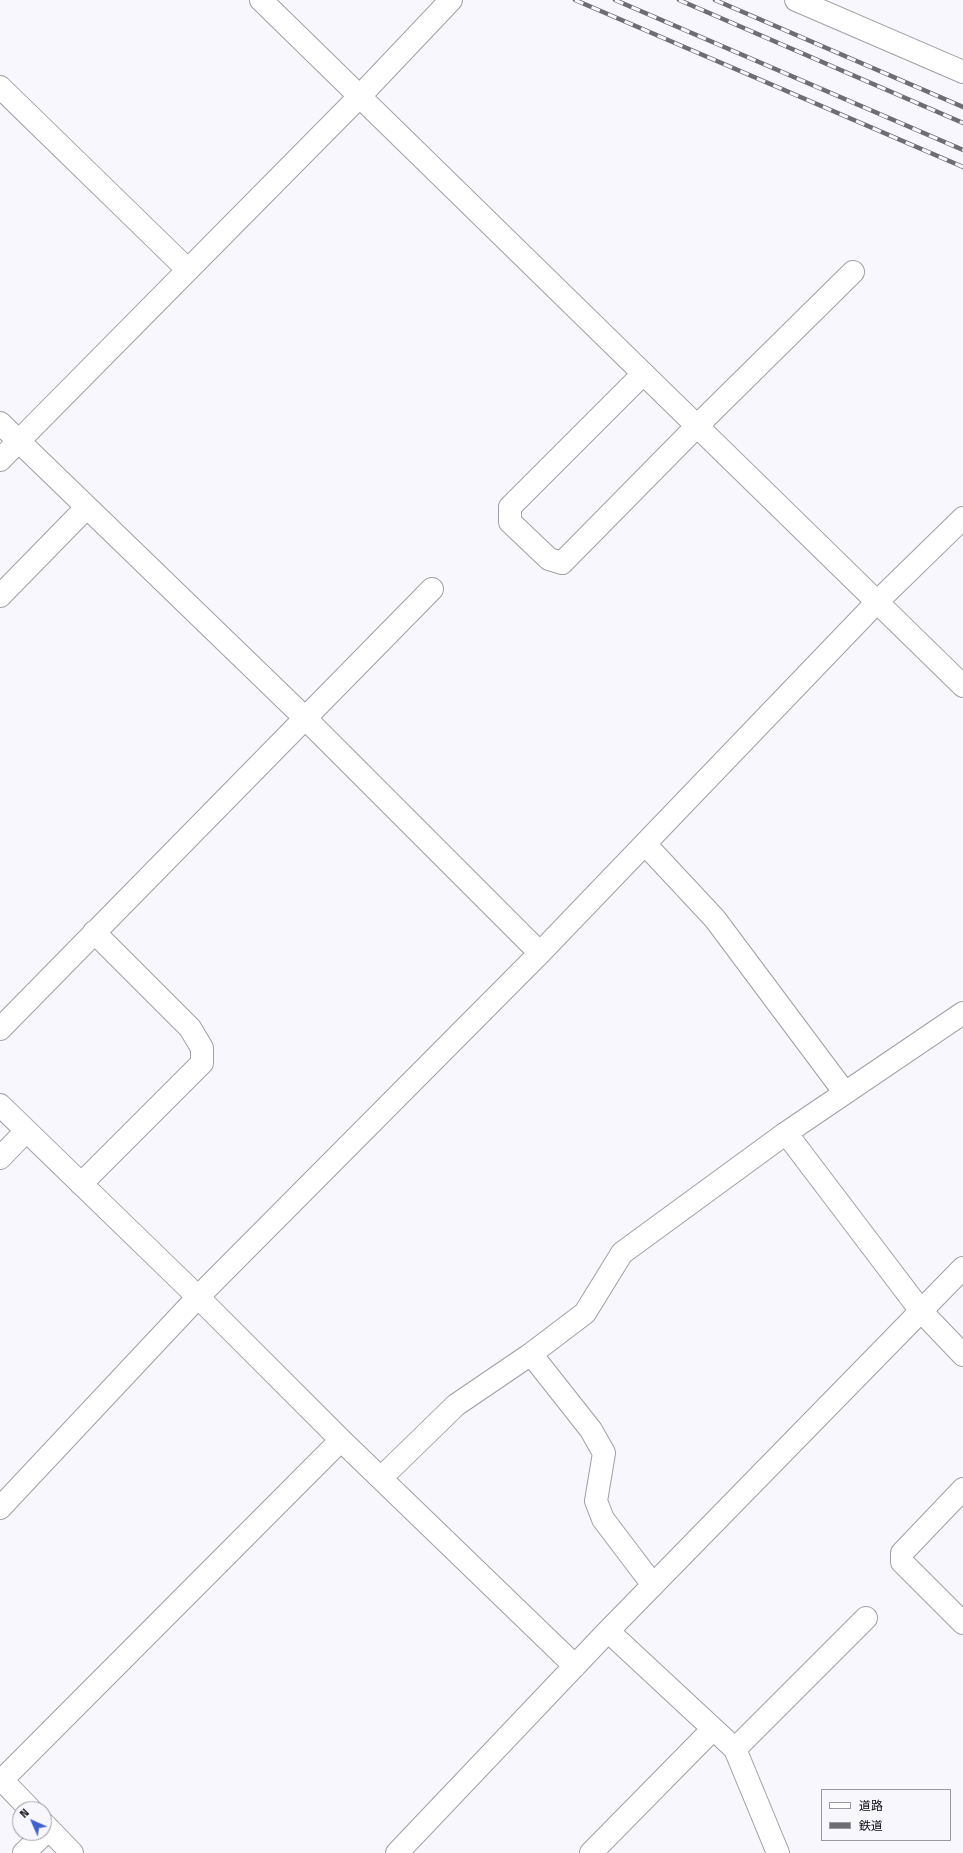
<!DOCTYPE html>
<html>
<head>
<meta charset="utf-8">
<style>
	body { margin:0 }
	#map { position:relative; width:963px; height:1853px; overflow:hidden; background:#f8f7fe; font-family:"Titillium Web","Noto Sans JP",sans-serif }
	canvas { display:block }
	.legend { position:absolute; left:821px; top:1789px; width:130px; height:52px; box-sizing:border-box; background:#f8f7fe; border:1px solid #9a999e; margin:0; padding:5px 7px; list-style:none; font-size:12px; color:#0c0b0d }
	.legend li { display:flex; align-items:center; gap:8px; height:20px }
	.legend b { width:20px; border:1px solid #9a999e }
	.north { position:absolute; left:12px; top:1801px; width:40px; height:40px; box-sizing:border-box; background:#f8f7fe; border:1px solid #9a999e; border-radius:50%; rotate:315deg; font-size:11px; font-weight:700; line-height:16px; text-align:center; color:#0c0b0d }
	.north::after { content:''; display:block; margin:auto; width:14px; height:18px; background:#3e60d2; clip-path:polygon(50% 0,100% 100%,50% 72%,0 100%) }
</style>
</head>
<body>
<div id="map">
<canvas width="963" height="1853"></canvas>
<ul class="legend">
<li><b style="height:5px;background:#fff"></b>道路</li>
<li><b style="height:5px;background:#6e6d71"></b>鉄道</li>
</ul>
<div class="north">N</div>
</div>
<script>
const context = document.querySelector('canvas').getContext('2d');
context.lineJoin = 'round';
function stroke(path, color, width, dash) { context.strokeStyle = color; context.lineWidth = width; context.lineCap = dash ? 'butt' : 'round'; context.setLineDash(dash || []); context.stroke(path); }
const minor = new Path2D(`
	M261 0 963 686
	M796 0 963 72
	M0 87 188 270
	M643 374 510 507V522L549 559 562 563 697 426 853 272
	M0 423 305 718 540 953
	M0 460 360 96 451 0
	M0 596 87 507
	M645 844 715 919 845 1093
	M0 1029 432 589
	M0 1105 198 1297 341 1440 575 1666
	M786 1133 921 1311 963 1355
	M0 1158 26 1131
	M81 1184 202 1063V1048L190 1028 94 932
	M531 1354 591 1430 604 1453 596 1501 603 1519 653 1585
	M381 1478 456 1405 531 1354 585 1313 622 1253 786 1133 963 1013
	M963 1489 902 1553V1562L963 1623
	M0 1508 198 1297 540 953 877 602 963 518
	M608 1631 735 1749 778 1853
	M735 1749 866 1618
	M0 1778 30 1809
	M2 1780 341 1440
	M44 1824 72 1853
	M24 1853 49 1829
	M397 1853 608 1631 963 1268
	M591 1853 713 1729`);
stroke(minor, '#a09fa5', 24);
stroke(minor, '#fff', 22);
const rail = new Path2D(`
	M575 0 963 167
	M615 0 963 150
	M679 0 963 123
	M715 0 963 107`);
stroke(rail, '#6e6d71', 4.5);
stroke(rail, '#f8f7fe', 3, [9]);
</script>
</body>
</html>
